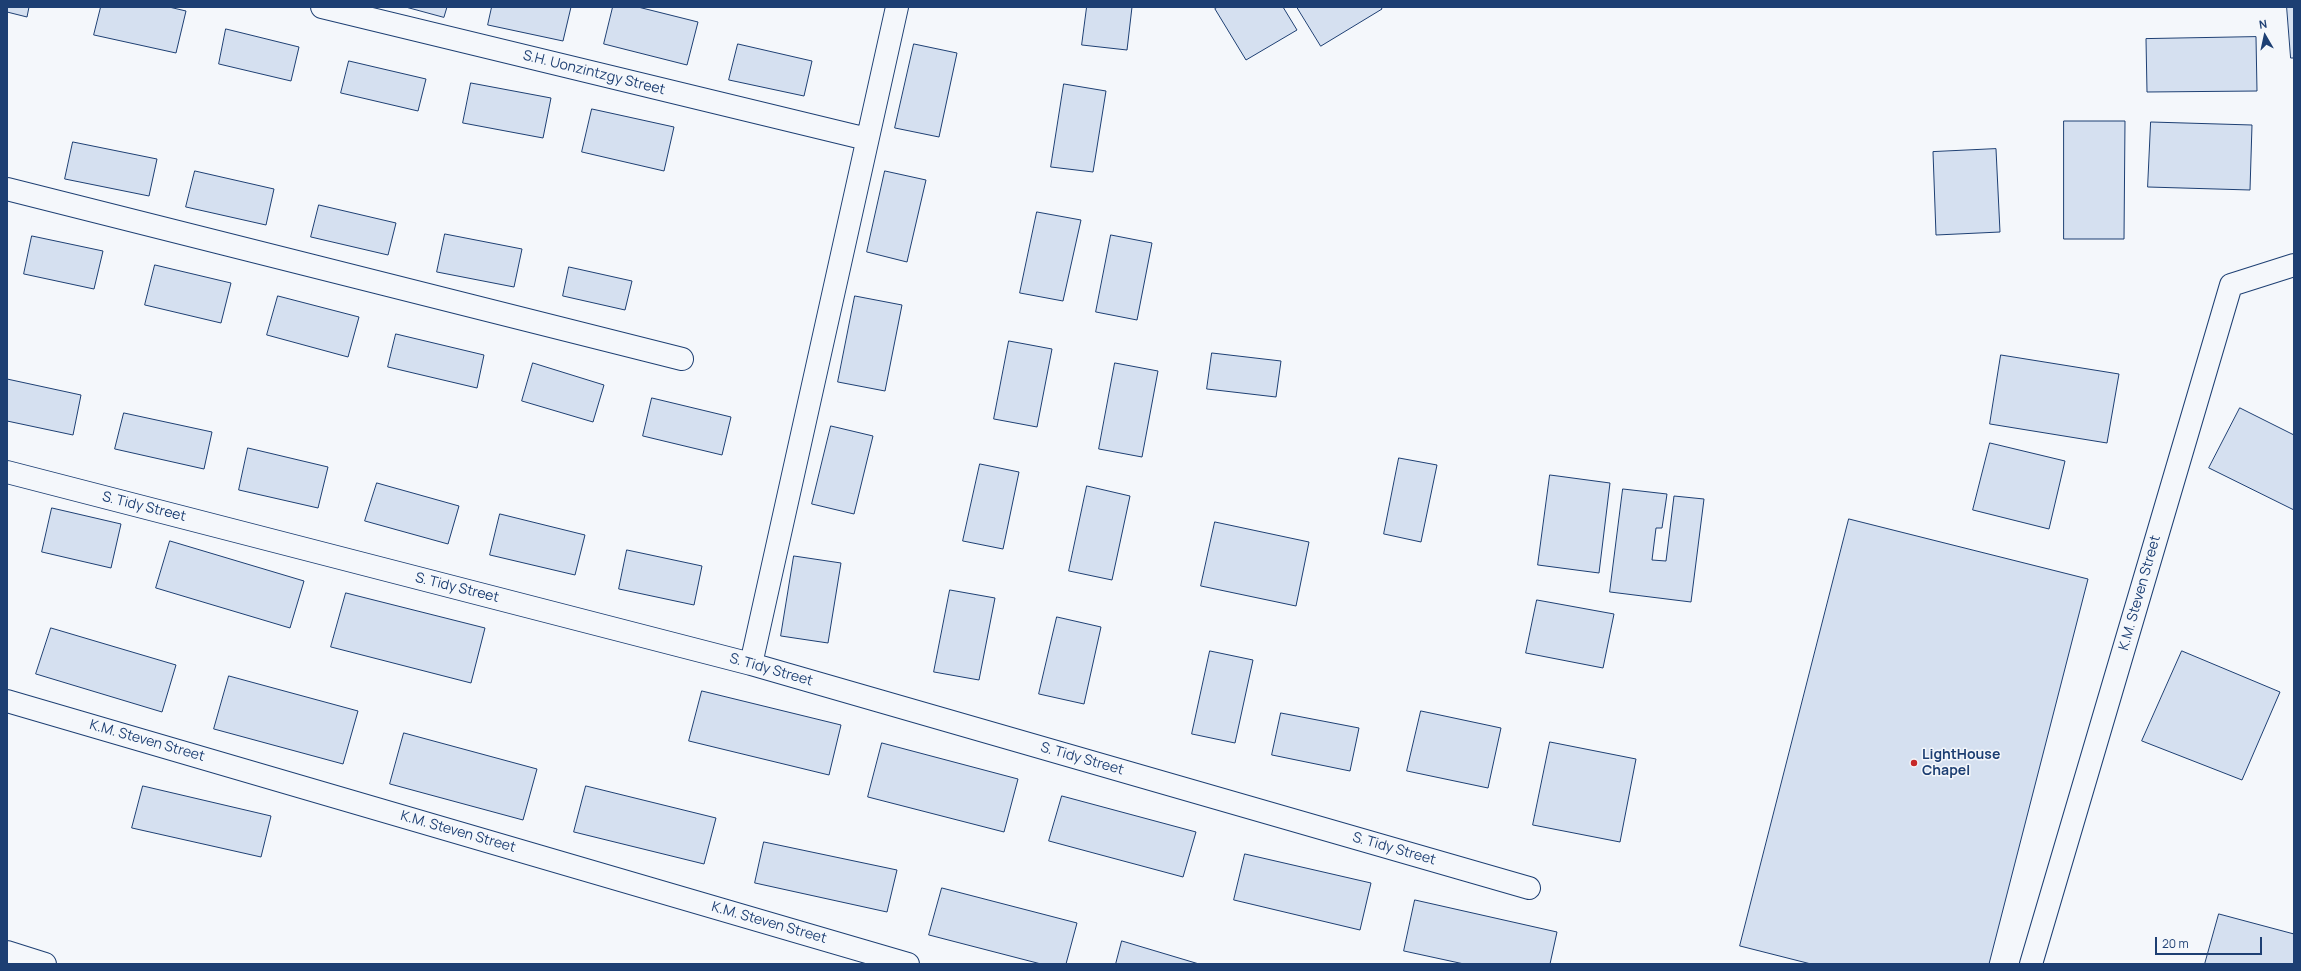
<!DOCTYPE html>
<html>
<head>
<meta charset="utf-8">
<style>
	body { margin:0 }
	#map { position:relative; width:2301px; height:971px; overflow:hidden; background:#f4f7fb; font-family:Manrope,sans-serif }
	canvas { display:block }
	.frame { position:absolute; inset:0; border:8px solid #1d3f73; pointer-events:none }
	.north { position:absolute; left:2245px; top:16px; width:40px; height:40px; -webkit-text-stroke:3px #f4f7fb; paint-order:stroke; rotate:351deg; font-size:11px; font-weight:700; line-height:16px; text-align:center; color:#1d3f73 }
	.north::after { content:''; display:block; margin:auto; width:14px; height:18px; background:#1d3f73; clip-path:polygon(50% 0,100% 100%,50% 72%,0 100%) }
	.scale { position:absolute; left:2155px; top:937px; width:107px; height:18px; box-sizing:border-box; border:2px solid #1d3f73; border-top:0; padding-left:5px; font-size:12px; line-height:14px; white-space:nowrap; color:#1d3f73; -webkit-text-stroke:3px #f4f7fb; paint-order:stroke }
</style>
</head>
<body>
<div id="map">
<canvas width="2301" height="971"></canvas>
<div class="frame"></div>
<div class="north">N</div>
<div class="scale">20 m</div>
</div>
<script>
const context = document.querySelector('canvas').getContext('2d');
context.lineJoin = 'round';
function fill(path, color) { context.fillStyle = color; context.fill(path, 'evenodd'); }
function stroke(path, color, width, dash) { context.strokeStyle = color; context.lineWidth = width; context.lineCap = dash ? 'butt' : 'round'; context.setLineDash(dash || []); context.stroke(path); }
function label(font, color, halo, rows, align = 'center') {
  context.font = font + ' Manrope,sans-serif'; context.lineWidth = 3; context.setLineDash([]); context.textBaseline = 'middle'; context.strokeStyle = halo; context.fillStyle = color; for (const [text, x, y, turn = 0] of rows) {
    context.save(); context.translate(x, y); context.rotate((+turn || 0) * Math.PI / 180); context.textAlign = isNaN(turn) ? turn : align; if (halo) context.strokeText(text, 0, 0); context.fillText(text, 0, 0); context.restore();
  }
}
const building = new Path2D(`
	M7 7H29L27 17 7 12Z
	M101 7H169L186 11 176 53 94 35Z
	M406 7H447L444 17Z
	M492 7H571L563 41 488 25Z
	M613 7H638L698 22 687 65 604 44Z
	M1087 7H1132L1127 50 1082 45Z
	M1218 7H1283L1297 30 1246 60 1215 9Z
	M1297 7H1381L1382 9 1321 46Z
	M2287 7H2294V58H2291Z
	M226 29 299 47 291 81 219 64Z
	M2256 37 2257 91 2147 92 2146 39Z
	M738 44 812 61 804 96 729 80Z
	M914 44 957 53 939 137 895 128Z
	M349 61 426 79 418 111 341 93Z
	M471 83 551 98 543 138 463 123Z
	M1064 84 1106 91 1093 172 1051 167Z
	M592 109 674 127 664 171 582 152Z
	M2064 121H2125L2124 239H2064Z
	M2151 122 2252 125 2250 190 2148 187Z
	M73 142 157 159 149 196 65 179Z
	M1996 149 2000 232 1936 235 1933 152Z
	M195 171 274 189 266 225 186 207Z
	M885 171 926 180 907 262 867 252Z
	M319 205 396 223 388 255 311 237Z
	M1037 212 1081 220 1063 301 1020 293Z
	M445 234 522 249 514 287 437 272Z
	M1111 235 1152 243 1137 320 1096 312Z
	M32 236 103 251 94 289 24 274Z
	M155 265 231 283 221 323 145 305Z
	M569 267 632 281 625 310 563 296Z
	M278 296 359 317 348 357 267 335Z
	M855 296 902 305 885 391 838 382Z
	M396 334 484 355 477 388 388 367Z
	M1009 341 1052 349 1037 427 994 419Z
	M1212 353 1281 361 1276 397 1207 389Z
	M2001 355 2119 374 2107 443 1990 424Z
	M533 363 604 385 593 422 522 401Z
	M1115 363 1158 371 1142 457 1099 449Z
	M7 379 81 395 73 435 7 421Z
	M652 398 731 417 722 455 643 436Z
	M2240 408 2294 435V510L2209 468Z
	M124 413 212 432 204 469 115 449Z
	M831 426 873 436 854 514 812 504Z
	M1990 443 2065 461 2049 529 1973 510Z
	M248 448 328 467 318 508 239 490Z
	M1399 458 1437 465 1421 542 1384 534Z
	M980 464 1019 472 1003 549 963 541Z
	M1550 475 1610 483 1599 573 1538 565Z
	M377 483 459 506 448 544 365 521Z
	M1087 486 1130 496 1112 580 1069 571Z
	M1623 489 1667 494 1662 528H1656L1652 560 1666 561 1674 496 1704 499 1691 602 1610 592Z
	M52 508 121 524 111 568 42 552Z
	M500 514 585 535 575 575 490 555Z
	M1849 519 2088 579 1989 964H1811L1740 946Z
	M1215 522 1309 542 1296 606 1201 586Z
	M170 541 304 581 290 628 156 588Z
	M627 550 702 566 694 605 619 589Z
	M794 556 841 563 828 643 781 636Z
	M950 590 995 598 979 680 934 672Z
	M346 593 485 628 471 683 331 647Z
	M1537 600 1614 614 1603 668 1526 653Z
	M1057 617 1101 627 1084 704 1039 694Z
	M51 628 176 665 162 712 36 674Z
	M1210 651 1253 660 1235 743 1192 734Z
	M2182 651 2280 692 2242 780 2142 741Z
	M229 676 358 711 343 764 214 729Z
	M702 691 841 725 829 775 689 741Z
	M1421 711 1501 728 1488 788 1407 771Z
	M1281 713 1359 728 1350 771 1272 755Z
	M404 733 537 769 523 820 390 784Z
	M1550 742 1636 759 1620 842 1533 825Z
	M882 743 1018 779 1004 832 868 797Z
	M143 786 271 816 261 857 132 828Z
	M586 786 716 818 704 864 574 832Z
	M1062 796 1196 832 1183 877 1049 841Z
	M764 842 897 870 887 912 755 883Z
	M1245 854 1371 883 1360 930 1234 900Z
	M942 888 1077 923 1066 964H1041L929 935Z
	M1415 900 1557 932 1550 964H1464L1404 951Z
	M2219 914 2294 934V964H2205Z
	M1122 941 1199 964H1116Z`);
fill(building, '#d5e0f0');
stroke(building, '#1d3f73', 1);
const street = new Path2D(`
	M322 7 867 139
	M7 189 682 359
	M7 472 751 664 1529 888
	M751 664 897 7
	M7 701 908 964
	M7 952 45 964
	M2031 964 2231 285 2294 265`);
stroke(street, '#1d3f73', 24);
stroke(street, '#f4f7fb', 22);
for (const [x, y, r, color] of [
	[1914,763,4,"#c62828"]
]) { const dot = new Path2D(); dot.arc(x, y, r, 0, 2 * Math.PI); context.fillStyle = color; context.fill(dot); stroke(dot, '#f4f7fb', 1.5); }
label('14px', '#1d3f73', '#f4f7fb', [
	["S.H. Uonzintzgy Street",594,73,14],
	["S. Tidy Street",144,507,14],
	["S. Tidy Street",457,588,14],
	["K.M. Steven Street",2140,593,-74],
	["S. Tidy Street",771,670,16],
	["K.M. Steven Street",147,741,16],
	["S. Tidy Street",1082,759,16],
	["K.M. Steven Street",458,832,16],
	["S. Tidy Street",1394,849,16],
	["K.M. Steven Street",769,923,16]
]);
label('bold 14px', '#1d3f73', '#f4f7fb', [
	["LightHouse",1922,755],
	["Chapel",1922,771]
], 'left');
</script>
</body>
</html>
